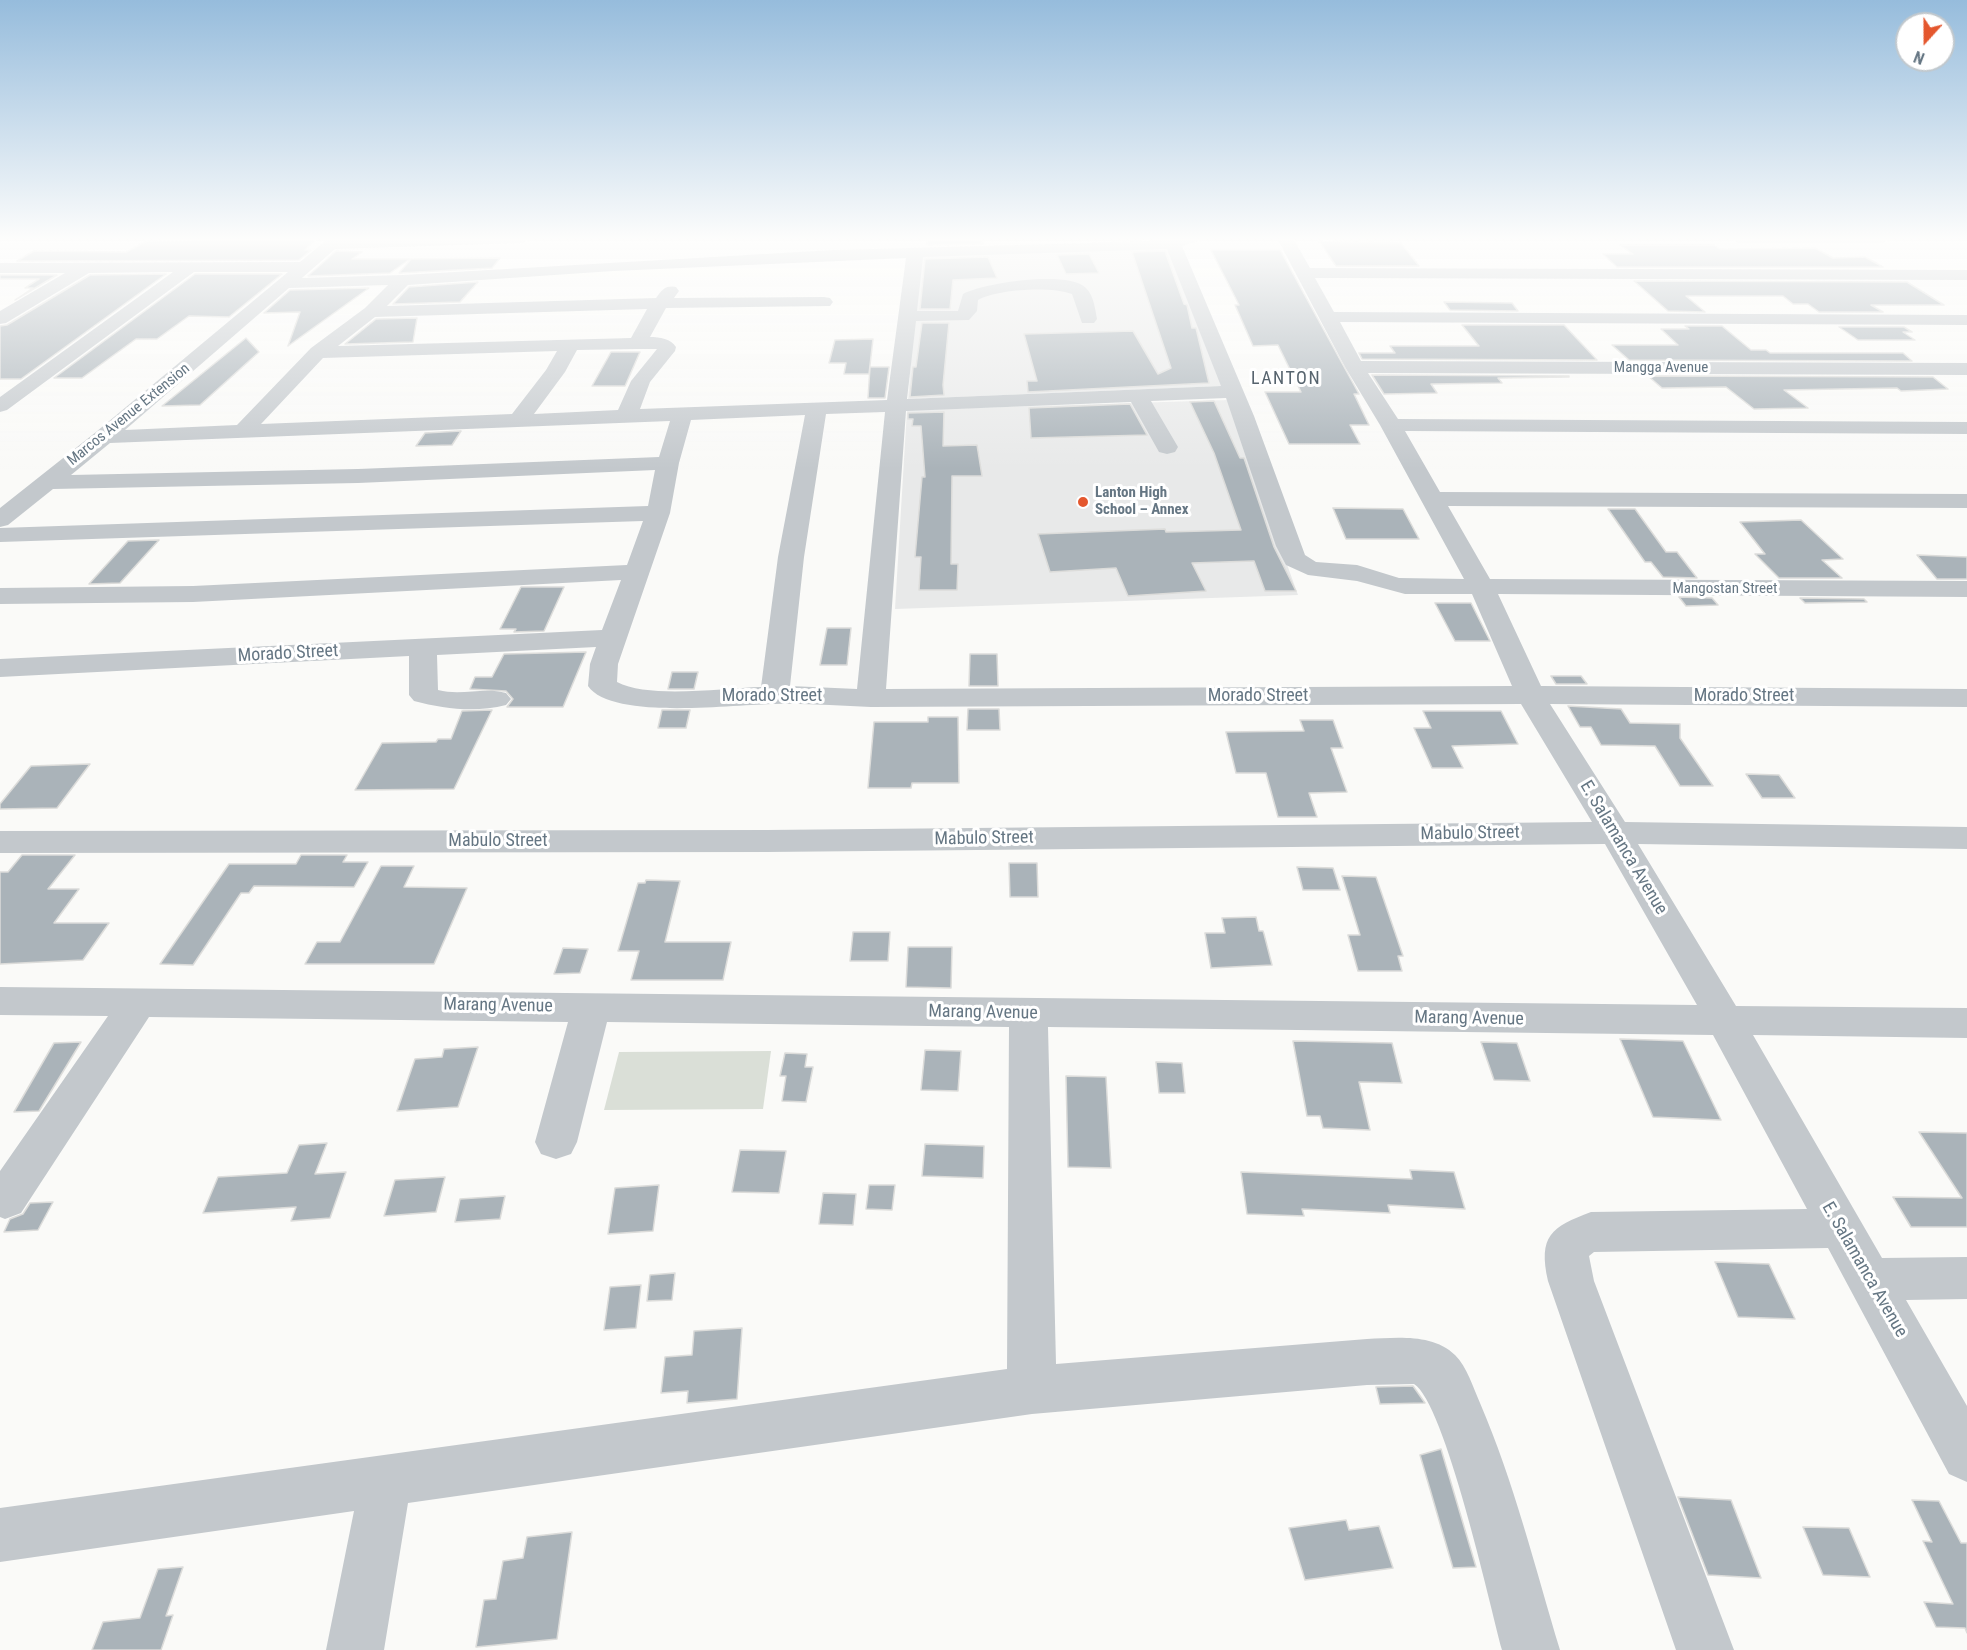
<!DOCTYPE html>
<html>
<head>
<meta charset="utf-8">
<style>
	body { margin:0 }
	#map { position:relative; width:1967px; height:1650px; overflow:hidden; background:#fafaf8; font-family:"Roboto Condensed",sans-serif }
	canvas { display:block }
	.north { position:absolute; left:1895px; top:12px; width:60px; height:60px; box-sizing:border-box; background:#fff; border:2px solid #c1c8cd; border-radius:50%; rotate:201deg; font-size:16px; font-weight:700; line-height:24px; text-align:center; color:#657683 }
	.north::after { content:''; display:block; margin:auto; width:21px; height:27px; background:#e4572e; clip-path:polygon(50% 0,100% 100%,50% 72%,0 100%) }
</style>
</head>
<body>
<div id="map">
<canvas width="1967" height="1650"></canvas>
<div class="north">N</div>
</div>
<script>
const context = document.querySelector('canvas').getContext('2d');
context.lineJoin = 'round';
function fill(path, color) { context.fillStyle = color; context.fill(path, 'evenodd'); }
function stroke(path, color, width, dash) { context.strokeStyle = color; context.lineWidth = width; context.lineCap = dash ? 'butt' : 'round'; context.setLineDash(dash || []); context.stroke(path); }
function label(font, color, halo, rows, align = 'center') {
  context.font = font + ' "Roboto Condensed",sans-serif'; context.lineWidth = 6; context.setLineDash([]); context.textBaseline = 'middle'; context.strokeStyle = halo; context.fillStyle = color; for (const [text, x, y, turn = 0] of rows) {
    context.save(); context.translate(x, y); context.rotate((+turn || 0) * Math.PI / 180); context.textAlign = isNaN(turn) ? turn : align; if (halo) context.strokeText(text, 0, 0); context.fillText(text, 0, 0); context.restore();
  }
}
fill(new Path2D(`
	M1171 248 1222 386 908 399 919 256Z
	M1228 400 1298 595 895 609 907 410Z`), '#e8e9e9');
fill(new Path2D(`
	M771 1051 763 1109 604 1110 619 1052Z`), '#dadfd7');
const building = new Path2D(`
	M317 238 305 250H311L299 260 17 261 34 251 126 252 147 241Z
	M927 238H980L983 244 927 245Z
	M1319 241 1401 243 1419 266H1336Z
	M1620 245H1714L1720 249 1815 248 1833 258 1865 257 1883 267H1617L1603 254H1633Z
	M1211 250H1280L1359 394H1354L1369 425H1350L1360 444H1289L1265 392H1301L1278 345 1253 346 1235 305H1239Z
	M336 251 362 252 352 259H410L390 273 308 276Z
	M1165 251 1184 304 1187 305 1192 328H1196L1209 383 1028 392 1027 381H1037L1024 334 1133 331 1158 374 1171 368 1132 252Z
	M1089 254 1099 273 1066 274 1057 255Z
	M988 257 997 278 953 280 950 309H920L925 259Z
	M500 258 492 268 399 273 411 259Z
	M166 274 21 379H0V326L7 325 90 275Z
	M195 274H282L229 317 189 316 157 339H136L82 378H54Z
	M0 275H57L15 300 33 288H25L39 279H0Z
	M1634 281 1907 282 1944 305H1871L1883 312H1819L1808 304H1793L1783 296H1686L1705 312 1668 311Z
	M478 282 460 302 393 304 409 287Z
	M369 288 288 346 300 312 264 313 290 290Z
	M1444 302 1512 303 1518 311 1450 310Z
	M417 318 413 342 345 344 376 319Z
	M922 323H949L943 385 944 395 910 397 913 367H916Z
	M1462 325H1564L1597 360 1362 359 1359 353H1395L1390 346H1479Z
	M1685 326H1722L1751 350H1766L1770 353H1903L1912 361 1629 360 1612 345H1678L1661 329H1689Z
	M1839 327H1904L1912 332H1903L1915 340H1858Z
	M246 338 259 352 200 405 162 406Z
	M873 339 869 374H844L846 363H829L835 340Z
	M611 352H640L625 386H592Z
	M870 367H889L885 398H868Z
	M1372 375 1569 376V377L1498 378 1502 383 1431 384 1437 393 1384 394Z
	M1648 376 1933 377 1948 389 1901 391 1897 388 1784 390 1808 408 1754 409 1726 387 1662 388Z
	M1214 401 1240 458H1244L1274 547 1296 591H1265L1254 561 1192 563 1206 591 1128 596 1116 568 1050 572 1038 534 1165 529 1166 532 1241 530 1214 453 1190 402Z
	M1130 404 1147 435 1031 438 1029 408Z
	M944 412 943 446 977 445 982 476H952L951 564H958L957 590H919L921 557H915L922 477H925L921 426H912L913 419H908V413Z
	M461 431 452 445 416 446 425 433Z
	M1333 508 1403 509 1419 539H1346Z
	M1608 509H1635L1666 552H1677L1697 578 1663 577 1651 562H1645Z
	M1801 520 1843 559 1822 560 1842 578H1779L1755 554H1765L1740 522Z
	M159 540 120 583 89 584 128 541Z
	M1917 555 1967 557V579H1937Z
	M521 587H564L544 631 514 632 516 629H500Z
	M1679 597 1712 598 1718 605 1686 606Z
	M1800 598 1864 599 1867 602 1805 603Z
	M1435 603H1471L1490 641H1455Z
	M827 628H851L847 665H820Z
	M586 652 563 707H507L513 699 506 691 470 689 475 677H492L504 654Z
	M970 654H997L998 686H969Z
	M672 672H698L694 689H668Z
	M1551 676H1581L1587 684H1556Z
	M1568 706 1621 709 1630 723 1680 724V738L1713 786H1680L1655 746 1601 745 1591 727H1580Z
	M968 709H999L1000 730H967Z
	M492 710 454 789 355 790 382 743 436 742 438 739H451L462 711Z
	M662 710H690L686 728H658Z
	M1423 711H1501L1518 744 1452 746 1463 768H1432L1414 728H1431Z
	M928 717H958L959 783H912L911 788H868L874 722H928Z
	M1300 720H1333L1343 748H1331L1347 792 1309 793 1317 817H1278L1266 773H1236L1226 732 1304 731Z
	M90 764 57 808 0 809V804L31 766Z
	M1746 774 1779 775 1795 798H1762Z
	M22 855H75L48 889H79L54 923H109L83 960 0 964V872H8Z
	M301 855H347L343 862H368L354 887 254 886 249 893H241L193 965 160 964 229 864H296Z
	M1009 863H1037L1038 897H1010Z
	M381 866H414L404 887 467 888 434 964H305L317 942H340Z
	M1297 867 1333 868 1340 890H1303Z
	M1342 876 1376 877 1403 956H1398L1402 971H1358L1348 935H1360Z
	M646 880 680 881 665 942H731L723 980H631L639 951H618L638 883H645Z
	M1256 917 1259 931H1263L1264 934 1272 965 1211 968 1205 933H1225L1222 918Z
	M853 932H890L888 961H850Z
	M908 947H952L951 988 906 987Z
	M563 948 588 949 580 973 554 974Z
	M1620 1039 1683 1041 1721 1120 1653 1117Z
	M1293 1041 1392 1043 1402 1083 1359 1082 1370 1130 1323 1128 1320 1116H1307Z
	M81 1042 39 1111 14 1112 54 1043Z
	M1481 1042 1517 1043 1530 1081 1494 1080Z
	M478 1047 458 1107 397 1111 415 1059 442 1057 444 1049Z
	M925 1050 961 1051 958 1091 921 1090Z
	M785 1053 807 1054 805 1067H813L806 1102 782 1101 786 1076H780Z
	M1156 1062 1182 1063 1185 1093H1159Z
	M1066 1076 1106 1077 1111 1168 1068 1167Z
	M1919 1132 1967 1133V1227H1911L1893 1197 1962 1198Z
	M327 1143 315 1174 346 1172 330 1218 291 1221 296 1207 203 1213 218 1177 287 1173 299 1145Z
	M925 1144 984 1146 983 1178 922 1176Z
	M740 1150 786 1151 779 1193 732 1192Z
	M1410 1170 1454 1172 1465 1209 1388 1205 1390 1213 1302 1209 1304 1216 1247 1214 1241 1172 1412 1179Z
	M445 1177 436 1212 384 1216 395 1180Z
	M659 1185 653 1231 608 1234 615 1188Z
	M869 1185H895L892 1210 866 1209Z
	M823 1193 856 1194 853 1225 819 1224Z
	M505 1196 500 1219 455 1222 460 1199Z
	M53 1202 38 1230 4 1232 10 1219 23 1214 30 1203Z
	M1715 1262 1769 1264 1795 1319 1738 1317Z
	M675 1273 672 1300 647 1301 650 1275Z
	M641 1285 636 1328 604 1330 610 1287Z
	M742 1328 737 1399 687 1403 688 1391 661 1393 665 1357 692 1355 694 1331Z
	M1413 1386 1425 1403 1380 1404 1376 1387Z
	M1441 1449 1476 1567 1453 1568 1420 1455Z
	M1678 1497 1731 1500 1761 1578 1708 1575Z
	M1912 1500 1939 1501 1961 1543H1967V1633L1965 1628 1936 1627 1924 1602 1953 1604 1923 1541 1932 1542Z
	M1346 1520 1349 1530 1379 1526 1393 1568 1305 1580 1289 1528Z
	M1803 1527 1849 1528 1870 1577 1823 1575Z
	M572 1532 557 1639 476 1647 484 1600 496 1599 503 1561 523 1558 527 1537Z
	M183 1567 166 1616 173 1615 161 1650H92L103 1622 140 1618 158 1569Z`);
fill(building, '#aab3b9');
stroke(building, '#dcdcda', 1.5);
fill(new Path2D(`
	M329 238H530L522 243 335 249 302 278 403 275 834 250 1091 243 1200 238 1198 241 1182 246 1254 416 1305 555 1316 562 1357 565 1399 578 1464 579 1380 425 1345 367 1277 238H1293L1310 268 1967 270V280L1315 278 1334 312 1967 315V325L1340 322 1361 361 1967 363V375L1368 373 1398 419 1967 422V434L1405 431 1440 492 1967 494V508L1448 506 1490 579 1967 581V597L1498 594 1541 686 1967 689V707L1550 704 1625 822 1967 827V849L1638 844 1736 1006 1967 1008V1038L1753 1035 1882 1258 1967 1257V1299L1906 1300 1967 1406V1482L1949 1474 1828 1248 1594 1252 1589 1256 1594 1281 1734 1650H1676L1548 1281C1538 1236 1551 1227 1591 1212L1807 1209 1713 1035 1048 1027 1056 1364 1367 1339C1395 1338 1432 1333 1455 1355 1467 1367 1473 1387 1480 1403 1514 1482 1535 1567 1560 1650H1502C1490 1605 1445 1403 1414 1384L1367 1385 1032 1414 408 1503 384 1650H326L354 1511 0 1562V1508L1007 1369 1009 1027 607 1022 577 1142 571 1154 556 1159 541 1154 535 1142 568 1022 149 1017 21 1213 5 1219 0 1217V1171L108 1016 0 1015V987L1697 1005 1605 844 767 852 0 853V831L767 830 1592 822 1521 704 871 707C839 706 807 703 775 704 735 704 612 721 588 686L590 664 596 647 437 655 438 690C461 696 484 687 506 693L511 699 506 705C475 713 445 709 414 701L409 695V656L0 677V659L602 630 621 580 193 602 0 604V588L193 586 627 565 643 521 0 542V528L648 506 655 470 358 483 53 489 8 525 0 527V508L96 432 288 272H194L7 410 0 412V397L173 272 89 273 6 323 0 324V311L65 273H0V263L300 262ZM1167 249 1221 386 907 399 916 321 969 320 977 311 978 300C998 289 1050 286 1072 294L1082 323H1094L1097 319C1095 309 1094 296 1086 288 1068 270 984 283 963 294L958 311H917L923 257ZM906 258 887 400 640 409 650 382 675 351 676 347C671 339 660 337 650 337L666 308 830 306 833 302 830 298 824 297 674 298 679 291 676 287C665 285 662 290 656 298L387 306 408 285 613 271ZM388 285 365 308 311 348 237 425 125 430 289 288ZM647 309 631 338 338 346 375 317ZM638 349H657L631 381 618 410 534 414 565 372 577 350ZM557 351 546 370 512 414 261 424 323 358ZM1226 398 1276 546 1286 565 1308 575 1357 581 1405 594H1472L1512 686 886 689 906 411 1131 402 1159 452 1167 454 1175 452 1178 447 1151 401ZM885 412 857 689 790 686 804 557 826 414ZM805 415 778 557 761 687C723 688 649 699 617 682L618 664 670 513 679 463 691 420ZM670 421 659 457 358 469 71 475 110 443Z
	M1731 238H1890L1882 243H1739Z`), '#c3c8cc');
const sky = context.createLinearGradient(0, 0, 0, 469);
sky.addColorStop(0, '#96bcdc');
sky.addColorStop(0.51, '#fdfdfc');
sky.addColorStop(1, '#fdfdfc00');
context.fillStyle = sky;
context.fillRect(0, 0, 1967, 469);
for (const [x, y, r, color] of [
	[1083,502,6,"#e4572e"]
]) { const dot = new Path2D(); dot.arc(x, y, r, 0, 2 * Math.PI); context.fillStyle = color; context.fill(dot); stroke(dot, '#fff', 2); }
label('15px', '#657683', '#fff', [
	["Mangga Avenue",1661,368],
	["Marcos Avenue Extension",129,415,-39],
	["Mangostan Street",1725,589]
]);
label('bold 15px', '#657683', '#fff', [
	["Lanton High",1095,493],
	["School – Annex",1095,510]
], 'left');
context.letterSpacing = '1.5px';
label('18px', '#57646e', '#fff', [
	["LANTON",1286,379]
]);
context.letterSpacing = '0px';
label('18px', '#657683', '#fff', [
	["Morado Street",288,654,-3],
	["Morado Street",772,696],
	["Morado Street",1258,696],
	["Morado Street",1744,696],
	["Mabulo Street",1470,834,-1],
	["Mabulo Street",984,839,-1],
	["Mabulo Street",498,841],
	["E. Salamanca Avenue",1623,848,59],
	["Marang Avenue",498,1006,1],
	["Marang Avenue",983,1013,1],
	["Marang Avenue",1469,1019,1],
	["E. Salamanca Avenue",1864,1270,60]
]);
</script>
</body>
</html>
